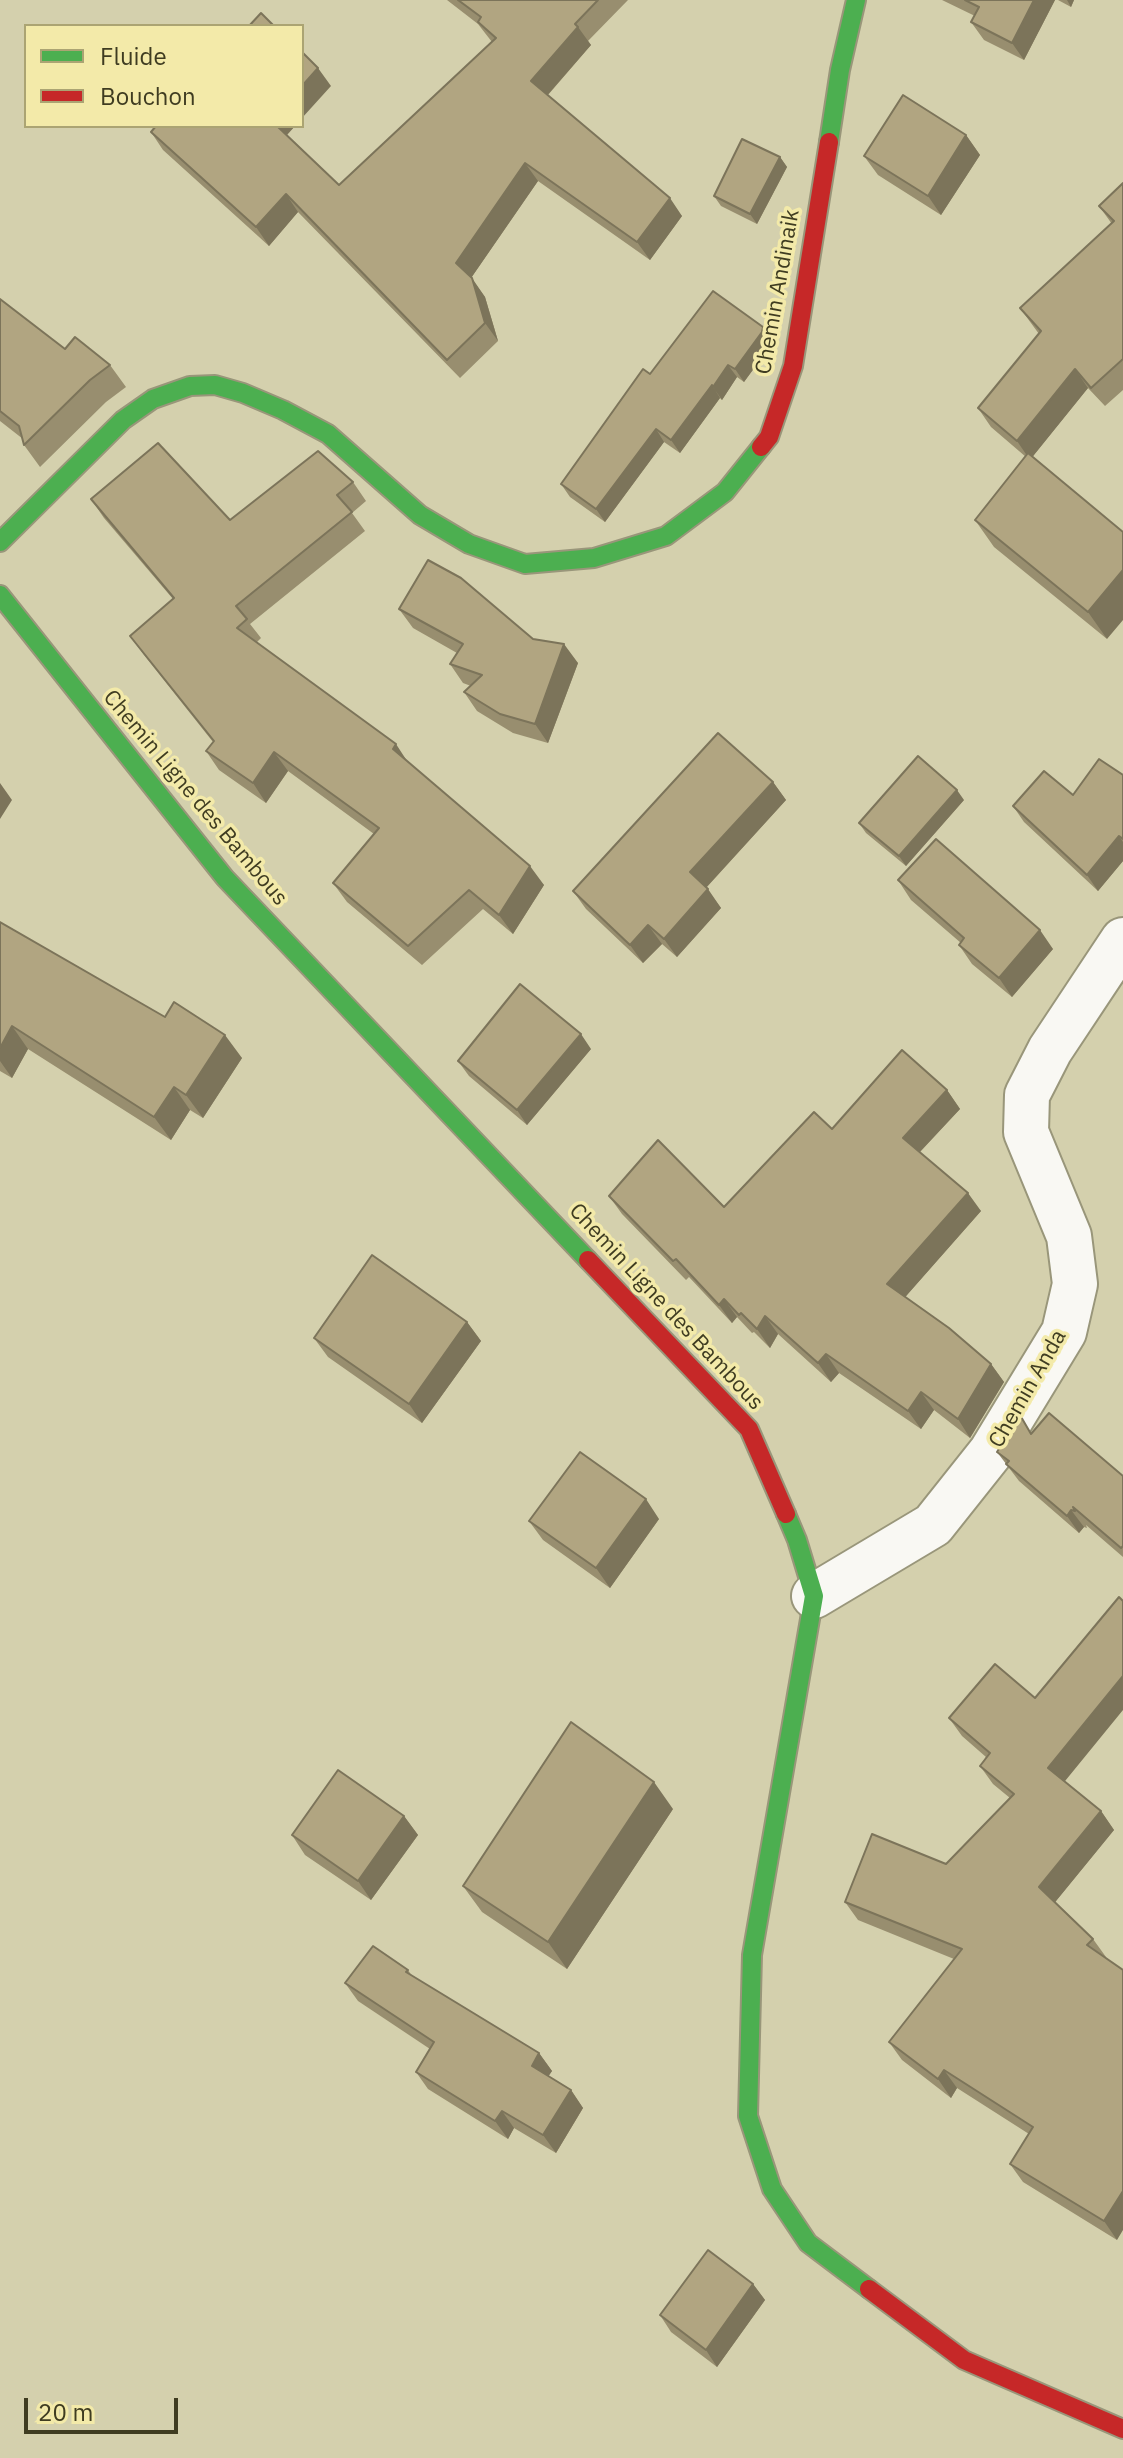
<!DOCTYPE html>
<html>
<head>
<meta charset="utf-8">
<style>
	body { margin:0 }
	#map { position:relative; width:1123px; height:2458px; overflow:hidden; background:#d4d0ad; font-family:"IBM Plex Sans",sans-serif }
	canvas { display:block }
	.legend { position:absolute; left:24px; top:24px; width:280px; height:104px; box-sizing:border-box; background:#f3eaa9; border:2px solid #aba473; margin:0; padding:10px 14px; list-style:none; font-size:24px; color:#3f3c21 }
	.legend li { display:flex; align-items:center; gap:16px; height:40px }
	.legend b { width:40px; border:2px solid #aba473 }
	.scale { position:absolute; left:24px; top:2398px; width:154px; height:36px; box-sizing:border-box; border:4px solid #3f3c21; border-top:0; padding-left:10px; font-size:24px; line-height:28px; white-space:nowrap; color:#3f3c21; -webkit-text-stroke:6px #f3eaa9; paint-order:stroke }
</style>
</head>
<body>
<div id="map">
<canvas width="1123" height="2458"></canvas>
<ul class="legend">
<li><b style="height:10px;background:#4caf50"></b>Fluide</li>
<li><b style="height:10px;background:#c62828"></b>Bouchon</li>
</ul>
<div class="scale">20 m</div>
</div>
<script>
const context = document.querySelector('canvas').getContext('2d');
context.lineJoin = 'round';
function stroke(path, color, width, dash) { context.strokeStyle = color; context.lineWidth = width; context.lineCap = dash ? 'butt' : 'round'; context.setLineDash(dash || []); context.stroke(path); }
function fill(path, color) { context.fillStyle = color; context.fill(path, 'evenodd'); }
function label(font, color, halo, rows, align = 'center') {
  context.font = font + ' "IBM Plex Sans",sans-serif'; context.lineWidth = 7; context.setLineDash([]); context.textBaseline = 'middle'; context.strokeStyle = halo; context.fillStyle = color; for (const [text, x, y, turn = 0] of rows) {
    context.save(); context.translate(x, y); context.rotate((+turn || 0) * Math.PI / 180); context.textAlign = isNaN(turn) ? turn : align; if (halo) context.strokeText(text, 0, 0); context.fillText(text, 0, 0); context.restore();
  }
}
const street = new Path2D(`
	M814 1596 933 1525 991 1452 1064 1332 1075 1284 1069 1236 1026 1132 1027 1095 1050 1050 1123 940`);
const fast = new Path2D(`
	M829 142 840 70 856 0
	M0 542 123 420 153 399 190 386 215 385 243 393 283 410 328 434 420 515 469 544 525 564 594 558 666 536 725 492 761 447
	M0 595 225 878 588 1260
	M786 1514 797 1540 814 1596 752 1955 748 2116 772 2189 808 2243 869 2289`);
const jam = new Path2D(`
	M761 447 769 437 793 366 829 142
	M588 1260 749 1429 786 1514
	M869 2289 964 2360 1123 2429`);
stroke(street, '#99967a', 48);
stroke(fast, '#99967a', 22);
stroke(jam, '#99967a', 22);
stroke(street, '#f9f8f3', 44);
stroke(fast, '#4caf50', 18);
stroke(jam, '#c62828', 18);
fill(new Path2D(`
	M447 0H628L588 41 591 45 548 95 682 216 650 260 538 181 471 278 485 297 498 341 460 378 298 212 269 246 163 150 151 132 156 126H295L287 135 339 185 492 42 478 24Z
	M942 0H1055L1024 60 984 40 971 22 975 16Z
	M1058 0H1074L1071 7Z
	M966 135 980 155 941 215 878 175 864 156Z
	M780 157 787 167 757 224 721 206 714 196Z
	M1123 183V390L1105 406 1088 388 1032 457 1107 639 994 547 975 520 1026 457 991 427 978 408 1039 334 1020 308 1112 224 1099 206Z
	M0 299 65 349 110 365 126 387 106 402 40 467 24 445 23 439 0 421Z
	M772 339 771 345 744 382 737 377 722 400 720 398 680 453 664 442 605 522 570 497 561 484 650 374Z
	M353 482 366 501 352 513 365 531 250 624 261 638 257 642 407 761 544 885 513 934 483 909 422 965 347 902 333 883 374 834 288 771 266 803 219 770 206 751 213 742 144 655 130 636 173 599 104 518 91 499 230 520Z
	M399 609 533 639 578 663 548 743 513 733 477 711 464 692 471 686 463 683 450 664 457 653 413 628Z
	M1123 775V861L1098 891 1024 822 1013 806 1073 795Z
	M773 782 786 800 706 888 721 908 677 957 662 944 643 963 586 909 573 891Z
	M964 800 906 866 866 833 859 823Z
	M898 880 1053 949 1012 997 972 964 959 945 961 943 911 900Z
	M0 922 165 1017 242 1058 203 1118 190 1110 171 1140 28 1049 12 1078 0 1071Z
	M591 1049 527 1125 469 1076 458 1061Z
	M947 1090 960 1109 920 1152 981 1211 905 1297 991 1364 1004 1382 970 1438 934 1410 921 1429 839 1373 831 1382 778 1334 770 1348 754 1332 752 1333 737 1317 732 1323 689 1277 686 1280 622 1214 609 1196 724 1207 832 1129Z
	M467 1322 481 1341 422 1423 328 1357 314 1338Z
	M1033 1433 1123 1476V1557L1086 1525 1087 1528 1084 1527 1079 1533 1019 1481 997 1452Z
	M659 1519 610 1588 543 1540 529 1521Z
	M949 1718 1064 1781 1101 1811 1114 1830 1055 1902 1093 1939 1106 1957 1117 2240 1023 2182 1010 2164 1029 2134 957 2088 951 2098 902 2060 889 2042 954 1959 858 1920 845 1902 946 1864 1010 1798 993 1784 980 1766 986 1757 962 1736Z
	M673 1809 567 1969 482 1912 463 1886Z
	M404 1816 418 1835 371 1900 305 1855 292 1835Z
	M408 1970 412 1976 539 2053 552 2071 548 2076 571 2090 583 2108 556 2153 514 2128 508 2139 428 2089 416 2072 430 2049 358 2001 345 1983Z
	M753 2284 765 2300 717 2367 671 2332 660 2315Z`), '#988e6f');
fill(new Path2D(`
	M1034 0H1055L1024 60 1012 43Z
	M1067 0H1074L1071 7Z
	M578 27 591 45 544 99 531 81Z
	M318 68 331 86 302 118V86Z
	M275 126H295L284 138Z
	M966 135 980 155 941 215 928 196Z
	M780 157 787 167 757 224 750 214Z
	M525 163 538 181 469 281 456 263Z
	M286 194 298 212 269 246 256 227Z
	M670 198 682 216 650 260 637 242Z
	M472 278 485 297 498 341 485 323Z
	M763 327 772 339 771 345 744 382 735 369Z
	M728 365 737 377 722 400 713 387Z
	M1075 369 1088 388 1030 460 1017 441Z
	M712 385 720 398 680 453 671 440Z
	M656 429 664 442 605 522 596 509Z
	M1123 570V620L1107 639 1088 612Z
	M564 644 578 663 548 743 535 724Z
	M396 744 409 764 393 749Z
	M274 752 288 771 266 803 253 783Z
	M773 782 786 800 703 891 690 872Z
	M0 783 12 800 0 819Z
	M957 790 964 800 906 866 899 856Z
	M1119 836 1123 842V861L1098 891 1087 875Z
	M530 866 544 885 513 934 499 915Z
	M708 889 721 908 677 957 664 939Z
	M648 925 662 944 643 963 630 945Z
	M1040 930 1053 949 1012 997 999 978Z
	M12 1026 28 1049 12 1078 0 1061V1048Z
	M581 1034 591 1049 527 1125 517 1110Z
	M225 1035 242 1058 203 1118 186 1095Z
	M174 1087 190 1110 171 1140 154 1117Z
	M947 1090 960 1109 916 1156 903 1138Z
	M968 1193 981 1211 900 1303 887 1284Z
	M724 1299 737 1317 732 1323 719 1305Z
	M765 1316 778 1334 770 1348 757 1329Z
	M467 1322 481 1341 422 1423 409 1404Z
	M826 1354 839 1373 831 1382 818 1363Z
	M991 1364 1004 1382 970 1438 958 1419Z
	M921 1392 934 1410 921 1429 908 1411Z
	M646 1499 659 1519 610 1588 596 1568Z
	M1071 1510 1084 1527 1079 1533 1067 1516Z
	M1123 1676V1710L1061 1786 1048 1768Z
	M654 1782 673 1809 567 1969 548 1942Z
	M1101 1811 1114 1830 1052 1906 1039 1887Z
	M404 1816 418 1835 371 1900 358 1881Z
	M539 2053 552 2071 544 2083 532 2066Z
	M944 2070 957 2088 951 2098 938 2079Z
	M571 2090 583 2108 556 2153 543 2135Z
	M502 2111 514 2128 508 2139 495 2121Z
	M1123 2191V2230L1117 2240 1104 2221Z
	M753 2284 765 2300 717 2367 706 2350Z`), '#7c745a');
const building = new Path2D(`
	M458 0H598L575 24 578 27 531 81 670 198 637 242 525 163 456 263 472 278 485 323 447 360 286 194 256 227 151 132 156 126H277L339 185 496 38 478 22 481 17Z
	M965 0H1034L1012 43 971 22 979 7Z
	M261 13 274 26H249Z
	M302 52 318 68 302 86Z
	M903 95 966 135 928 196 864 156Z
	M742 139 780 157 750 214 714 196Z
	M1123 183V359L1091 388 1075 369 1017 441 978 408 1041 331 1020 308 1114 221 1099 206Z
	M713 291 763 327 762 332 735 369 728 365 713 387 712 385 671 440 656 429 596 509 561 484 643 369 650 374Z
	M0 299 65 349 75 337 110 365 90 380 24 445 19 426 0 411Z
	M158 443 230 520 318 451 353 482 337 495 352 512 236 606 247 619 237 628 396 744 393 749 530 866 499 915 469 890 408 946 333 883 379 828 274 752 253 783 206 751 214 741 130 636 174 598 91 499Z
	M1028 453 1123 532V570L1088 612 975 520Z
	M428 560 461 578 533 639 564 644 535 724 500 714 464 692 482 675 450 664 463 644 399 609Z
	M718 733 773 782 690 872 708 889 664 939 648 925 630 945 573 891Z
	M918 756 957 790 899 856 859 823Z
	M1099 759 1123 775V839L1119 836 1087 875 1013 806 1044 771 1073 795Z
	M936 839 1040 930 999 978 959 945 964 938 898 880Z
	M0 922 165 1017 174 1002 225 1035 186 1095 174 1087 154 1117 12 1026 0 1048Z
	M520 984 581 1034 517 1110 458 1061Z
	M902 1050 947 1090 903 1138 968 1193 887 1284 949 1328 991 1364 958 1419 921 1392 908 1411 826 1354 818 1363 765 1316 757 1329 741 1313 739 1315 724 1299 719 1305 676 1259 673 1261 609 1196 658 1140 724 1207 814 1112 832 1129Z
	M372 1255 467 1322 409 1404 314 1338Z
	M1049 1413 1123 1476V1546L1121 1548 1073 1507 1075 1511 1071 1510 1067 1516 1006 1464 1009 1461 997 1452 1020 1415 1031 1434Z
	M580 1452 646 1499 596 1568 529 1521Z
	M1119 1597 1123 1601V1676L1048 1768 1101 1811 1039 1887 1093 1939 1087 1945 1123 1970V2191L1104 2221 1010 2164 1033 2127 944 2070 938 2079 889 2042 962 1949 845 1902 872 1834 946 1864 1014 1794 980 1766 990 1753 949 1718 995 1664 1035 1698Z
	M571 1722 654 1782 548 1942 463 1886Z
	M338 1770 404 1816 358 1881 292 1835Z
	M373 1946 408 1970 406 1972 539 2053 532 2066 571 2090 543 2135 502 2111 495 2121 416 2072 434 2042 345 1983Z
	M708 2250 753 2284 706 2350 660 2315Z`);
fill(building, '#b1a581');
stroke(building, '#7c745a', 2);
label('22px', '#3f3c21', '#f3eaa9', [
	["Chemin Andinaik",778,292,-80],
	["Chemin Ligne des Bambous",195,798,50],
	["Chemin Ligne des Bambous",666,1307,47],
	["Chemin Anda",1028,1389,-60]
]);
</script>
</body>
</html>
